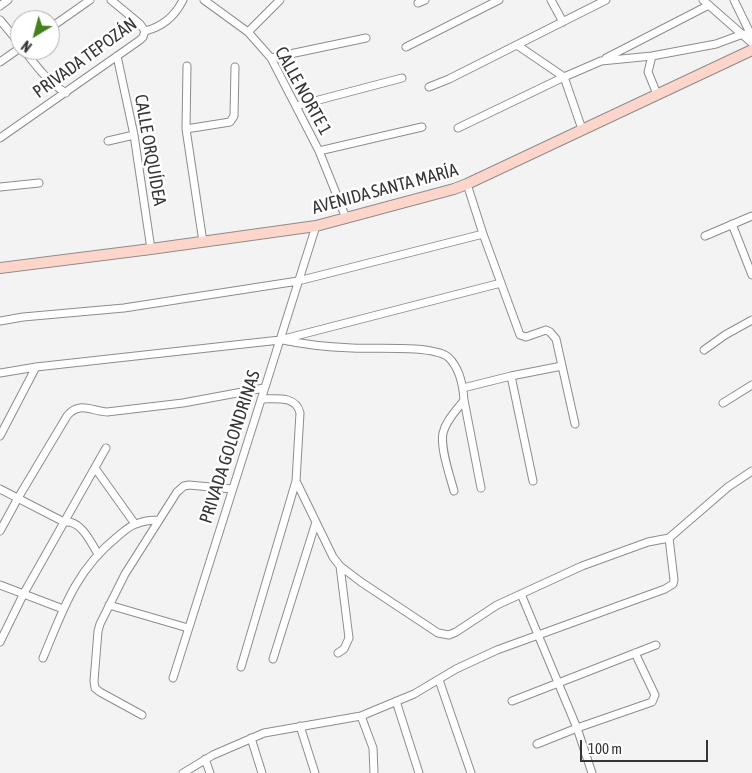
<!DOCTYPE html>
<html>
<head>
<meta charset="utf-8">
<style>
	body { margin:0 }
	#map { position:relative; width:752px; height:773px; overflow:hidden; background:#f3f3f4; font-family:"Asap Condensed",sans-serif }
	canvas { display:block }
	.north { position:absolute; left:10px; top:10px; width:50px; height:50px; box-sizing:border-box; background:#fff; border:1px solid #afafaf; border-radius:50%; rotate:217deg; font-size:14px; font-weight:700; line-height:20px; text-align:center; color:#363636 }
	.north::after { content:''; display:block; margin:auto; width:18px; height:22px; background:#44801d; clip-path:polygon(50% 0,100% 100%,50% 72%,0 100%) }
	.scale { position:absolute; left:580px; top:740px; width:128px; height:22px; box-sizing:border-box; border:2px solid #363636; border-top:0; padding-left:6px; font-size:15px; line-height:18px; white-space:nowrap; color:#363636; -webkit-text-stroke:4px #fff; paint-order:stroke }
</style>
</head>
<body>
<div id="map">
<canvas width="752" height="773"></canvas>
<div class="north">N</div>
<div class="scale">100 m</div>
</div>
<script>
const context = document.querySelector('canvas').getContext('2d');
context.lineJoin = 'round';
function stroke(path, color, width, dash) { context.strokeStyle = color; context.lineWidth = width; context.lineCap = dash ? 'butt' : 'round'; context.setLineDash(dash || []); context.stroke(path); }
function label(font, color, halo, rows, align = 'center') {
  context.font = font + ' "Asap Condensed",sans-serif'; context.lineWidth = 5; context.setLineDash([]); context.textBaseline = 'middle'; context.strokeStyle = halo; context.fillStyle = color; for (const [text, x, y, turn = 0] of rows) {
    context.save(); context.translate(x, y); context.rotate((+turn || 0) * Math.PI / 180); context.textAlign = isNaN(turn) ? turn : align; if (halo) context.strokeText(text, 0, 0); context.fillText(text, 0, 0); context.restore();
  }
}
const street = new Path2D(`
	M111 0 140 24 145 31
	M204 0 248 32 271 58 319 151 346 218
	M551 0 563 22
	M703 0 752 43
	M734 0 752 37
	M418 3 425 0
	M0 6 8 0
	M0 20 20 44
	M50 28 90 0
	M248 32 280 0
	M517 45 564 77 582 129
	M406 47 499 0
	M24 50C37 67 48 82 66 93
	M117 56 134 135 151 249
	M652 56 648 72 657 94
	M271 58 366 38
	M606 58 709 5
	M0 62 20 48
	M187 66 186 129 203 242
	M429 87 449 79 606 0
	M296 106 402 78
	M458 128 564 77 601 61 652 56 716 44 743 34
	M186 129 230 122 234 116 235 67
	M0 138 140 40 143 37 145 31C162 27 175 16 183 0
	M108 141 134 135
	M319 151 422 127
	M467 184 483 234 520 335 526 337 546 330 550 332 556 339 575 424
	M0 187 39 183
	M732 224 752 275
	M705 236 752 216
	M0 321 23 317 124 308 298 281 483 234
	M283 340C306 345 329 347 352 348 374 349 432 345 448 357 460 368 463 385 464 400L481 488
	M704 350 725 335 752 320
	M0 373 36 367 280 340 501 283
	M511 376 533 481
	M463 388 511 376 562 366
	M261 399C275 399 296 395 300 413L296 481 333 557 340 566 361 582 438 633 449 635 456 632 497 605 582 566 648 542 669 538
	M723 403 752 385
	M0 436 36 367
	M95 468 135 524
	M0 489 64 522C81 520 90 541 98 554
	M454 491C450 476 440 448 443 433 446 420 457 410 464 400
	M0 531 18 498 67 416C79 401 91 411 107 412L183 403 264 388
	M669 538 728 487 752 471
	M0 585 63 609
	M521 594 577 728 592 773
	M109 605 188 628
	M0 642 24 593 106 448
	M338 653 344 649 349 638 340 566
	M43 658C63 610 75 571 117 537 123 532 129 526 136 524 143 521 151 520 159 520
	M273 659 316 522
	M241 667 296 481
	M173 678 316 226
	M439 680 471 773
	M396 701 419 773
	M512 701 656 645
	M142 715 100 692 95 688 94 681 98 631 100 624 125 574 177 492 184 486 189 485 232 489
	M361 716 373 748 374 773
	M300 726 315 773
	M251 738 262 773
	M537 744 577 728 652 702 655 695 635 653
	M205 759 210 773
	M183 773 213 755 264 733 361 716 414 694 456 669 497 650 665 589 673 584 674 580 669 538`);
const secondary = new Path2D(`
	M0 268 151 249 316 226 454 189 467 184 752 50`);
stroke(street, '#8d8d8e', 9);
stroke(secondary, '#8d8d8e', 12);
stroke(street, '#fff', 7);
stroke(secondary, '#fdd5ca', 10);
label('18px', '#363636', '#fff', [
	["PRIVADA TEPOZÁN",85,58,-36],
	["CALLE NORTE 1",303,91,61],
	["CALLE ORQUÍDEA",150,150,80],
	["AVENIDA SANTA MARÍA",385,189,-15],
	["PRIVADA GOLONDRINAS",230,447,-72]
]);
</script>
</body>
</html>
